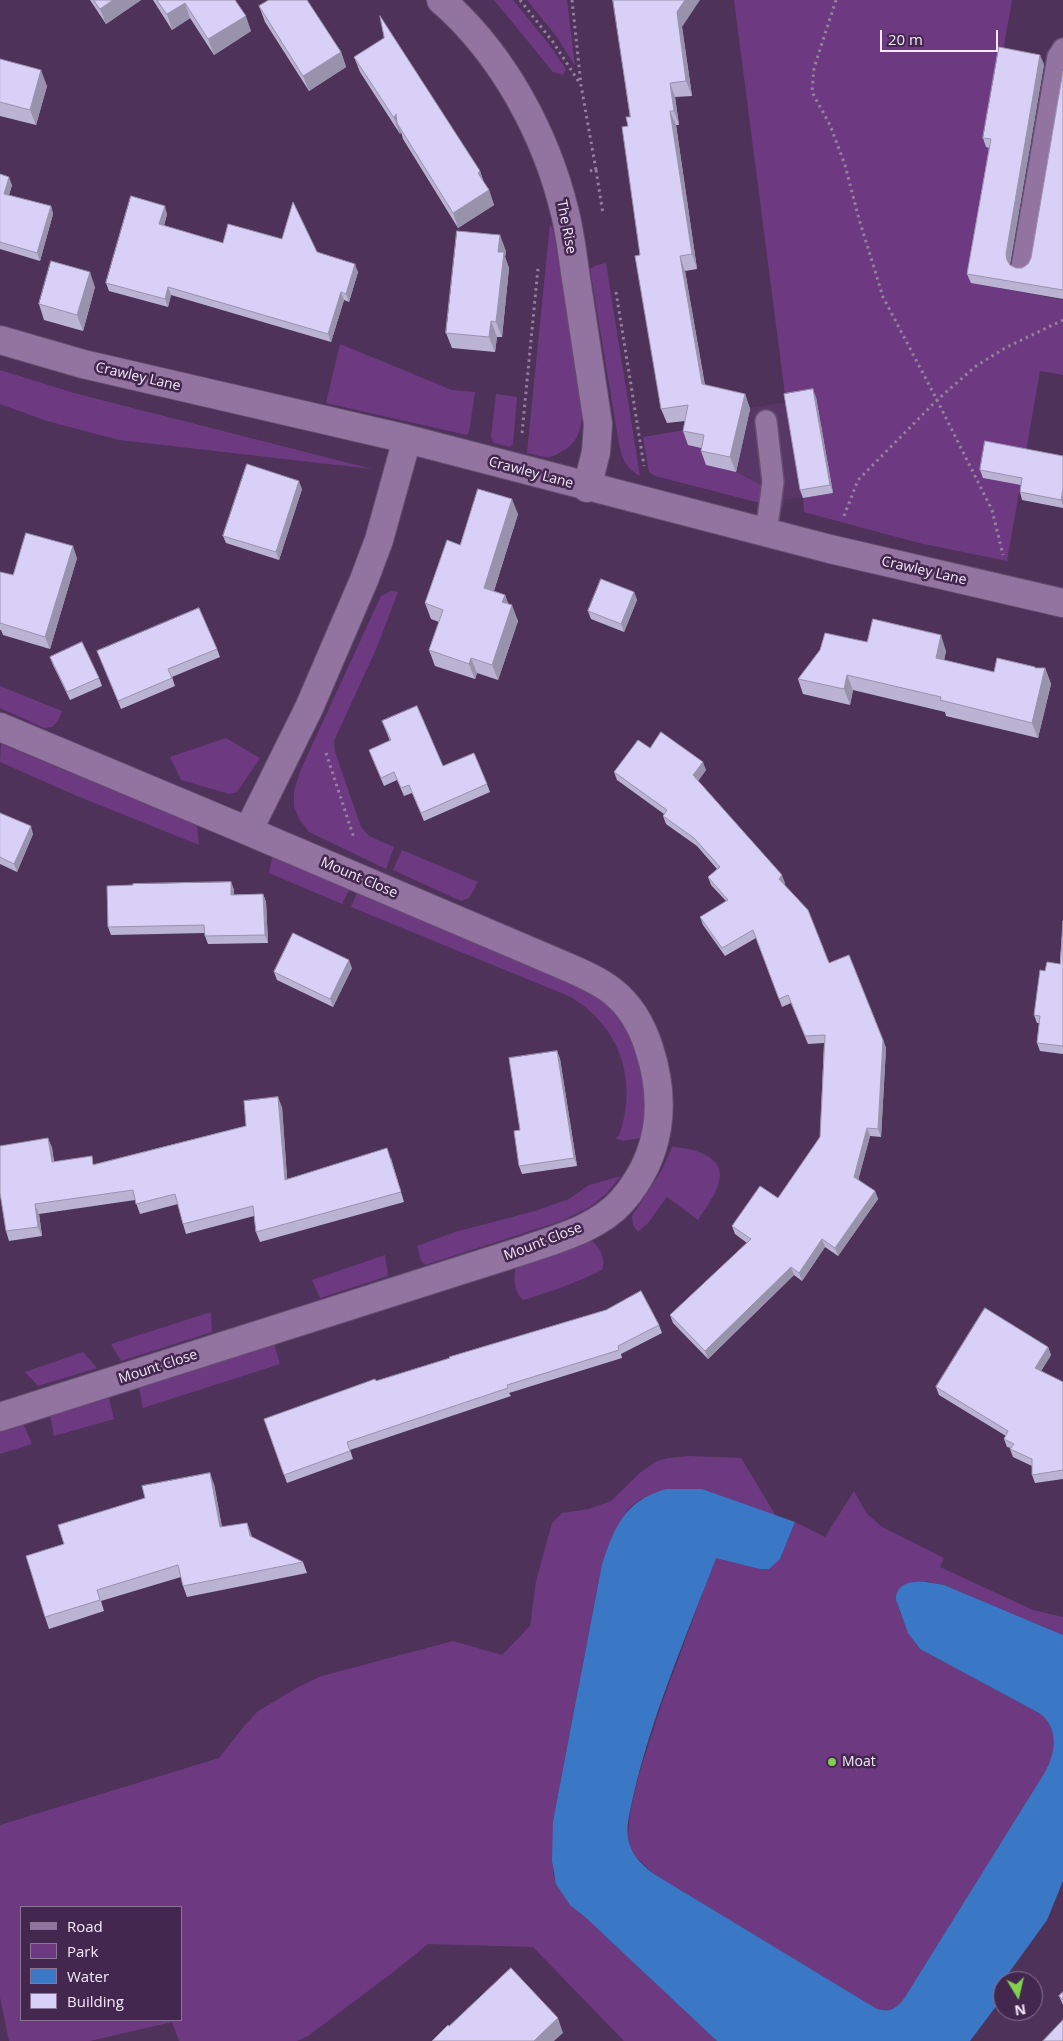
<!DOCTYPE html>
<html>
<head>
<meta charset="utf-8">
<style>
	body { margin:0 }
	#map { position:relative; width:1063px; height:2041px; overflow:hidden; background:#4e325a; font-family:"Open Sans",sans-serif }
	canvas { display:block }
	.legend { position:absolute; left:20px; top:1906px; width:162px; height:115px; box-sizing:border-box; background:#43274f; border:1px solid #8b7494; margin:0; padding:6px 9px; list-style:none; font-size:15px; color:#f6e8fc }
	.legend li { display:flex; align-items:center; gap:10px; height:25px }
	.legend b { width:25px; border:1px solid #8b7494 }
	.north { position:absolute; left:993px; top:1971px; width:50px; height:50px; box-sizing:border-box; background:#43274f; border:1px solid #8b7494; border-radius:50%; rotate:171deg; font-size:14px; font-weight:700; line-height:20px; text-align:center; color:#f6e8fc }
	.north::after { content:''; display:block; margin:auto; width:18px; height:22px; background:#81d050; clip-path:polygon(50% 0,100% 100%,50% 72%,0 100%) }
	.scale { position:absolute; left:880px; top:30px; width:118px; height:22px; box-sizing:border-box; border:2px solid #f6e8fc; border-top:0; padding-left:6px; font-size:15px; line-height:18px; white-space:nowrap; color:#f6e8fc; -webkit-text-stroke:4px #43274f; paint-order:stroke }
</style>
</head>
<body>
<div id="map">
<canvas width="1063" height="2041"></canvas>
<ul class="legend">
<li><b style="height:6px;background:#9373a0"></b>Road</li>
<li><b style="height:14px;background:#6d3a82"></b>Park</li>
<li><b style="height:14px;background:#3a78c5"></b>Water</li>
<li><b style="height:14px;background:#d9d0f7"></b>Building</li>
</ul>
<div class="north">N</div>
<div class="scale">20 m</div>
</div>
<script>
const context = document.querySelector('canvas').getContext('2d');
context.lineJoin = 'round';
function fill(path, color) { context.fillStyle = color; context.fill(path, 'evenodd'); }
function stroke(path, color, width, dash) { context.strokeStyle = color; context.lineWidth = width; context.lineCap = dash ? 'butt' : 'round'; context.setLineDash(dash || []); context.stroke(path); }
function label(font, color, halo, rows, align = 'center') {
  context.font = font + ' "Open Sans",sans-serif'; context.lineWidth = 5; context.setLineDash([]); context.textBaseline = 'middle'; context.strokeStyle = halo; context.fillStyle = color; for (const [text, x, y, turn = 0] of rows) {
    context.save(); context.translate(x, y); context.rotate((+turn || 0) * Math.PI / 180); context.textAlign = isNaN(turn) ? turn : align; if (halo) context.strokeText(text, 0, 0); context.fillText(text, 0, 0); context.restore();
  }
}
fill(new Path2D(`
	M816 397 833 493 803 498 785 499 783 508 760 503 706 465 750 408Z`), '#583766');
fill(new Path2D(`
	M494 0H513L548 43 566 69 563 75 553 72Z
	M527 0H567L575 66 557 37Z
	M734 0H1012L986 147 995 149 999 288 1063 300V375L1040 371 1007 561 919 543 804 512 803 498 833 493 816 397 786 402Z
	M550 224 553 230 580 384C583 407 587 440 561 452 557 454 552 458 547 457 540 457 534 454 527 453Z
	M606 263 640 476C625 467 623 460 619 444L590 269 594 266Z
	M340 344 452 390 475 392 469 432 467 435 326 403Z
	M0 370 74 393 372 469 119 440 47 421 0 404Z
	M496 394 517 397 513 444 510 447 494 443 491 437Z
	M691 429 709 450 706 465 736 472 763 486 760 503 655 476 649 472 643 437Z
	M391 591 398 592 377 647 334 741 335 752 361 827 369 836 394 847 386 869 309 832 299 819 294 806V791L301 769 381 596Z
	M0 686 62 711 58 721 52 727 44 728 0 708Z
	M226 738 260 758 237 792 229 794 181 780 170 757Z
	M1 744 197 825 199 845 77 796 0 762Z
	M402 850 478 882 469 898 461 901 393 870Z
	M273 853 350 888 342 904 269 873Z
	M358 890 593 992C605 1004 618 1016 627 1030 641 1053 653 1089 647 1116 645 1124 642 1131 640 1138L623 1141 615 1138 619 1136C635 1090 626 1044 590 1011 585 1005 577 1002 571 997L351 907Z
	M672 1147C691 1148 726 1155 719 1182 716 1195 705 1208 698 1220L667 1197 648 1223 638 1232 633 1225 632 1216 662 1170Z
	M621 1176 606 1194 590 1207 561 1221 425 1265 421 1260 417 1246 455 1232 535 1211 569 1199 589 1185Z
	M592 1241C600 1247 606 1260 602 1270 576 1283 550 1292 523 1300 514 1293 512 1276 517 1266L567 1251Z
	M385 1255 388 1276 320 1298 312 1280Z
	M211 1312 212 1332 121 1361 111 1344Z
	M274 1344 280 1364 143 1408 139 1388Z
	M83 1352 97 1368 38 1386 25 1372Z
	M109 1398 114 1419 54 1436 50 1415Z
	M24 1425 32 1444 0 1454V1432Z
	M690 1456 741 1458 776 1516 702 1489 641 1499 629 1508 621 1520 614 1533 602 1564 553 1821V1874L570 1905 585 1917 717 2041H624L533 1947 428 1944 396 1970 308 2036 297 2041H179L172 2022 90 2041H9L0 1997V1825L219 1758 245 1725 258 1711 302 1685 322 1676 453 1641 502 1655 530 1626 536 1581 552 1523 562 1513 589 1509 611 1501 642 1471 657 1461 669 1458ZM21 1907H181V2020H21Z
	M854 1491 867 1514 882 1527 944 1558 940 1567 1033 1610 1063 1617V1635L944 1585 926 1581 896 1596C896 1607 912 1641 920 1649L1039 1713C1059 1727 1056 1753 1045 1772L905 1997C897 2008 891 2013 877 2009L654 1874 635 1856 630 1847 628 1836 630 1812 639 1774 662 1703 716 1557 760 1569 780 1559 795 1522 825 1537Z`), '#6d3a82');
fill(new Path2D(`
	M666 1489H702L795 1522 780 1559 769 1569H760L716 1558C687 1635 653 1712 634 1793 631 1807 626 1823 628 1838 631 1855 641 1864 654 1874L877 2009C891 2013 897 2008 905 1997L1045 1772C1056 1753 1059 1727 1039 1713L920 1649 908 1633 896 1600C896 1575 929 1582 944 1585L1063 1635V1881L1047 1920 1003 1981V1997L970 2041H717L585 1917 570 1905 556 1884 552 1861 553 1821 602 1564C616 1524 624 1502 666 1489Z`), '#3a78c5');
const service = new Path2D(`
	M1022 266 1058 57 1063 49
	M766 421 773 482 766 533`);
const minor = new Path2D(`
	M441 0C503 54 546 134 565 213 571 237 573 261 577 285 584 331 591 377 598 424L596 452 587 488
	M0 340 83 364 407 439 830 549 1063 603
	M0 727 248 831 309 708 364 580 379 540 407 439
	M0 1417 528 1249C560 1238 599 1227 622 1201 661 1156 667 1103 649 1048 642 1026 630 1005 612 991 597 979 576 971 558 963L248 831`);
stroke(service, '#664e70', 24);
stroke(minor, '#664e70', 30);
stroke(new Path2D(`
	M520 0 553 42 579 82
	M572 0 581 85 596 170 589 171
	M836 0 814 68 812 92 830 125 845 165 859 219 883 297 937 400 992 510 1003 555
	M596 170 603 214
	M616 292 644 466
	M522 433 538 268
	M844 516 858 480 937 400 976 366 1005 348 1063 320
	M326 753 354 838`), '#967f9f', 3, [2.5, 4]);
stroke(service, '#9373a0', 21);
stroke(minor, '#9373a0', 28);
fill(new Path2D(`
	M90 0H141L106 24Z
	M153 0H235L251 31 214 55 190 18 172 30Z
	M259 6 341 52 346 67 309 91 265 22Z
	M682 27 692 96 675 97 679 125H676L697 269 685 271 705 385 745 394 750 409 736 472 706 465 701 451V448L688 445 683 431 685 421 667 423 661 409 640 255 630 117Z
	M354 57 480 171 484 183 489 190 494 205 458 228 403 139 401 132 400 134 360 72Z
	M0 59 47 86 36 125 0 116Z
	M1044 64 1010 264V265L1016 268H1022L1028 264 1031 258 1063 71V299L971 283 967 274 989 148 986 147 983 138Z
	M0 174 12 185 9 195 51 206 53 214 40 261 0 249Z
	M167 214 164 226 223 243 317 252 358 272 349 302 344 300 331 342 171 295 168 307 109 291 106 283Z
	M506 251 505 257 509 268 502 337H497L495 352 452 348 446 333Z
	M95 287 83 331 44 320 39 304Z
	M816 397 833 493 803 498 800 490Z
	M1063 456V508L1022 500 1020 492 1021 485 983 478 980 470Z
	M302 489 279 560 226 543 223 536Z
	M518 514 494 591 505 595 508 604 518 621 498 680 477 673 475 679 435 666 429 650 439 622 431 619 425 603 460 545Z
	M77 558 50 649 3 635 1 630H0V572L13 575Z
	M634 592 637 600 624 632 591 619 588 611Z
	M867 642 946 651 944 660 994 672 1045 668 1051 684 1038 738 946 716 945 712 853 690 850 705 803 694 798 679Z
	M217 649 220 657 172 677 175 686 121 709 97 651Z
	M50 657 99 678 102 686 70 700 53 665Z
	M382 721 443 766 487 784 490 792 424 821 412 793 404 796 397 780 384 786 372 758 369 750 390 741Z
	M650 748 706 770 698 781 785 883 784 884 829 963 883 1040 886 1048 881 1137 870 1136 858 1180 875 1191 878 1199 838 1256 825 1247 802 1281 794 1275 708 1359 673 1323 670 1315 747 1243 735 1234 732 1226 778 1198 820 1137 824 1043 808 1044 791 1003 782 1007 756 938 725 956 703 925 700 917 726 901 711 885 708 877 717 869 697 846 666 824 663 816 664 814 617 780 614 772Z
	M0 813 33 834 17 872 0 864Z
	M231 882 234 890V895L263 894 266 902 268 943 208 944 205 936V933L111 935 108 927Z
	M1063 921V1054L1040 1051 1037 1043 1040 1023H1037L1034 1015 1045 971 1060 964Z
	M352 968 333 1007 277 980 274 972Z
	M557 1051 560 1059 577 1166 522 1174 519 1166 520 1130Z
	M282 1107 287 1179 391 1158 404 1202 260 1242 256 1232 254 1216 186 1234 183 1224 178 1204 140 1214 135 1200 39 1214 42 1236 9 1241 6 1231 48 1138 52 1148 54 1161 95 1164 246 1126Z
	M659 1325 662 1333 621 1354 622 1358 509 1393 511 1396 350 1450 353 1459 287 1483 264 1419 376 1381Z
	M1048 1347 1051 1355 1041 1371 1063 1382V1479L1035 1483 1032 1475V1466L1013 1457 1010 1449 1011 1448 1007 1447 1004 1439 1006 1436 939 1395 936 1387Z
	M214 1484 222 1527 247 1523 252 1537 303 1562 307 1573 187 1597 183 1586 181 1577 101 1601 104 1611 49 1629 45 1617 64 1544Z
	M1063 1992V2005L1059 1996Z`), '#bbb3d4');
fill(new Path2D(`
	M113 0H141L106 24 100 9Z
	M685 0H700L682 27 692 96 686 81 677 12Z
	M185 3 190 18 172 30 167 14Z
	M246 16 251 31 214 55 208 39Z
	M341 52 346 67 309 91 303 76Z
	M1040 55 1044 64 1010 264V270L1007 260 1006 254Z
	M41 70 47 86 36 125 30 110Z
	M670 83 675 97 679 125 674 111Z
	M670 111 676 125 697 269 692 254Z
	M396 114 397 123 401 132 400 134 394 118Z
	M480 171 485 186 478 173Z
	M9 177 12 185 7 202 4 194Z
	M489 190 494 205 458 228 453 213Z
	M51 206 53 214 40 261 37 253Z
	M165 206 167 214 162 232 159 224Z
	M500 235 506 251 505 257 509 268 502 337 496 322 498 252Z
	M680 256 685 271 707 399 702 384Z
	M355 264 358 272 349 302 346 294Z
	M90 272 95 287 83 331 77 315Z
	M168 287 171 295 168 307 165 299Z
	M341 292 344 300 331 342 328 334Z
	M491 321 497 337 495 352 489 337Z
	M813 389 816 397 833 493 830 485Z
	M745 394 750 409 736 472 730 457Z
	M299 481 302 489 279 560 276 552Z
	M1063 489V506L1061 500Z
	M512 499 518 514 490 603 484 588Z
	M73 546 77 558 50 649 45 637Z
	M634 592 637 600 624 632 621 624Z
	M505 595 511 610 502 602Z
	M512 605 518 621 498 680 492 665Z
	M941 635 946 651 941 674 936 658Z
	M471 658 477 673 475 679 469 664Z
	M1045 668 1051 684 1038 738 1032 723Z
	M847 675 853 690 850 705 844 689Z
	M703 762 706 770 696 783 693 775Z
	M31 826 33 834 17 872 14 864Z
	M782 875 785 883 782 887 779 879Z
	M231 882 234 890V903L231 895Z
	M263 894 266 902 268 943 265 935Z
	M349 960 352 968 333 1007 330 999Z
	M883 1040 886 1048 881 1137 878 1129Z
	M557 1051 560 1059 577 1166 574 1158Z
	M278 1097 282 1107 288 1190 285 1180Z
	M867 1128 870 1136 857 1185 854 1177Z
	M48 1138 52 1148 55 1172 52 1162Z
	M875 1191 878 1199 838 1256 835 1248Z
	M35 1204 39 1214 42 1236 38 1227Z
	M822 1239 825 1247 802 1281 799 1273Z
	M791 1267 794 1275 708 1359 705 1351Z
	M1048 1347 1051 1355 1038 1376 1035 1368Z
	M210 1473 214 1484 224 1539 220 1527Z
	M247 1523 251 1534 254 1547 250 1536Z
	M558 2018 563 2033 554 2041H534Z`), '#9892ad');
const building = new Path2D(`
	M94 0H113L100 9Z
	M157 0H235L246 16 208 39 185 3 167 14Z
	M269 0H307L341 52 303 76 259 6Z
	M613 0H685L677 12 686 81 670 83 674 111H670L692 254 680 256 702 384 745 394 730 457 701 451 704 435 683 431 688 405 661 409 635 256 640 255 622 127 628 126 626 117H630Z
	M380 16 480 171 478 173 489 190 453 213 397 123 396 114 394 118 354 57 384 38Z
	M999 47 1040 55 1006 254 1007 260 1010 265 1016 268H1022L1028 264 1031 258 1063 71V290L967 274 991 139 983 138Z
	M0 59 41 70 30 110 0 102Z
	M0 174 9 177 4 194 51 206 37 253 0 242Z
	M131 196 165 206 159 224 223 243 228 224 282 239 293 202 317 252 355 264 346 294 341 292 328 334 168 287 165 299 106 283Z
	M457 231 500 235 498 252H504L496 322 491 321 489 337 446 333Z
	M51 261 90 272 77 315 39 304Z
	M813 389 830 485 800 490 784 394Z
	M985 441 1063 456V489L1061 500 1020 492 1022 478 980 470Z
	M247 464 299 481 276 552 223 536Z
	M478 489 512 499 484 588 505 595 502 602 512 605 492 665 471 658 469 664 429 650 443 610 425 603 447 540 460 545Z
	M26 533 73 546 45 637 0 623V572L13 575Z
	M601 579 634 592 621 624 588 611Z
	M199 608 217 649 168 669 172 678 118 701 97 651Z
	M873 619 941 635 936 658 994 672 997 658 1035 667V668H1045L1032 723 940 700 941 697 847 675 844 689 798 679 820 650 825 633 867 642Z
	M82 642 99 678 67 692 50 657Z
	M417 706 443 766 474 753 487 784 421 813 409 785 401 788 394 772 381 778 369 750 391 740 382 721Z
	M661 732 703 762 693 775 782 875 779 879 808 910 829 963 849 955 883 1040 878 1129 867 1128 854 1177 875 1191 835 1248 822 1239 799 1273 791 1267 705 1351 670 1315 751 1239 732 1226 760 1186 778 1198 820 1137 825 1035 805 1036 788 995 779 999 753 930 722 948 700 917 728 900 708 877 720 867 694 838 663 816 667 810 614 772 638 740 650 748Z
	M0 813 31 826 14 864 0 857Z
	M231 882V895L263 894 265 935 205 936 204 925 108 927 107 886 133 885V884Z
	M1063 921V1046L1037 1043 1040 1016 1034 1015 1040 970 1045 971 1047 962 1060 964Z
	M293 933 349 960 330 999 274 972Z
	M557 1051 574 1158 519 1166 514 1131 520 1130 509 1058Z
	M278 1097 285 1180 387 1148 401 1192 256 1232 253 1206 183 1224 175 1194 136 1204 133 1190 35 1204 38 1227 6 1231 0 1193V1146L48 1138 52 1162 92 1156 93 1165 246 1126 244 1101Z
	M641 1291 659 1325 618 1346 619 1350 507 1385 508 1388 347 1442 350 1451 284 1475 264 1419 375 1379 376 1381 450 1358 449 1357 606 1310Z
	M985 1308 1048 1347 1035 1368 1063 1382V1470L1032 1475V1459L1010 1449 1014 1444 1004 1439 1008 1431 936 1387Z
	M210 1473 220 1527 247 1523 250 1536 303 1562 183 1586 178 1565 97 1590 100 1600 45 1617 26 1556 64 1544 58 1525 145 1498 142 1486Z
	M511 1968 558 2018 534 2041H432L448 2025 449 2026Z
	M1063 1992V2000L1059 1996Z
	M1063 2020V2041H1043Z`);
fill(building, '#d9d0f7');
stroke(building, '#9892ad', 1);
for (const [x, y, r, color] of [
	[832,1762,5,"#81d050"]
]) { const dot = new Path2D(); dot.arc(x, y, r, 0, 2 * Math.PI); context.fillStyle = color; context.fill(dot); stroke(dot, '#43274f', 2); }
label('14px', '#f6e8fc', '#43274f', [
	["The Rise",566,227,79],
	["Crawley Lane",138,377,13],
	["Crawley Lane",531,473,15],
	["Crawley Lane",924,571,13],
	["Mount Close",359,878,23],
	["Mount Close",543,1242,-21],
	["Mount Close",158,1367,-18]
]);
label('14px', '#f6e8fc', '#43274f', [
	["Moat",842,1762]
], 'left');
</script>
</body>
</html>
